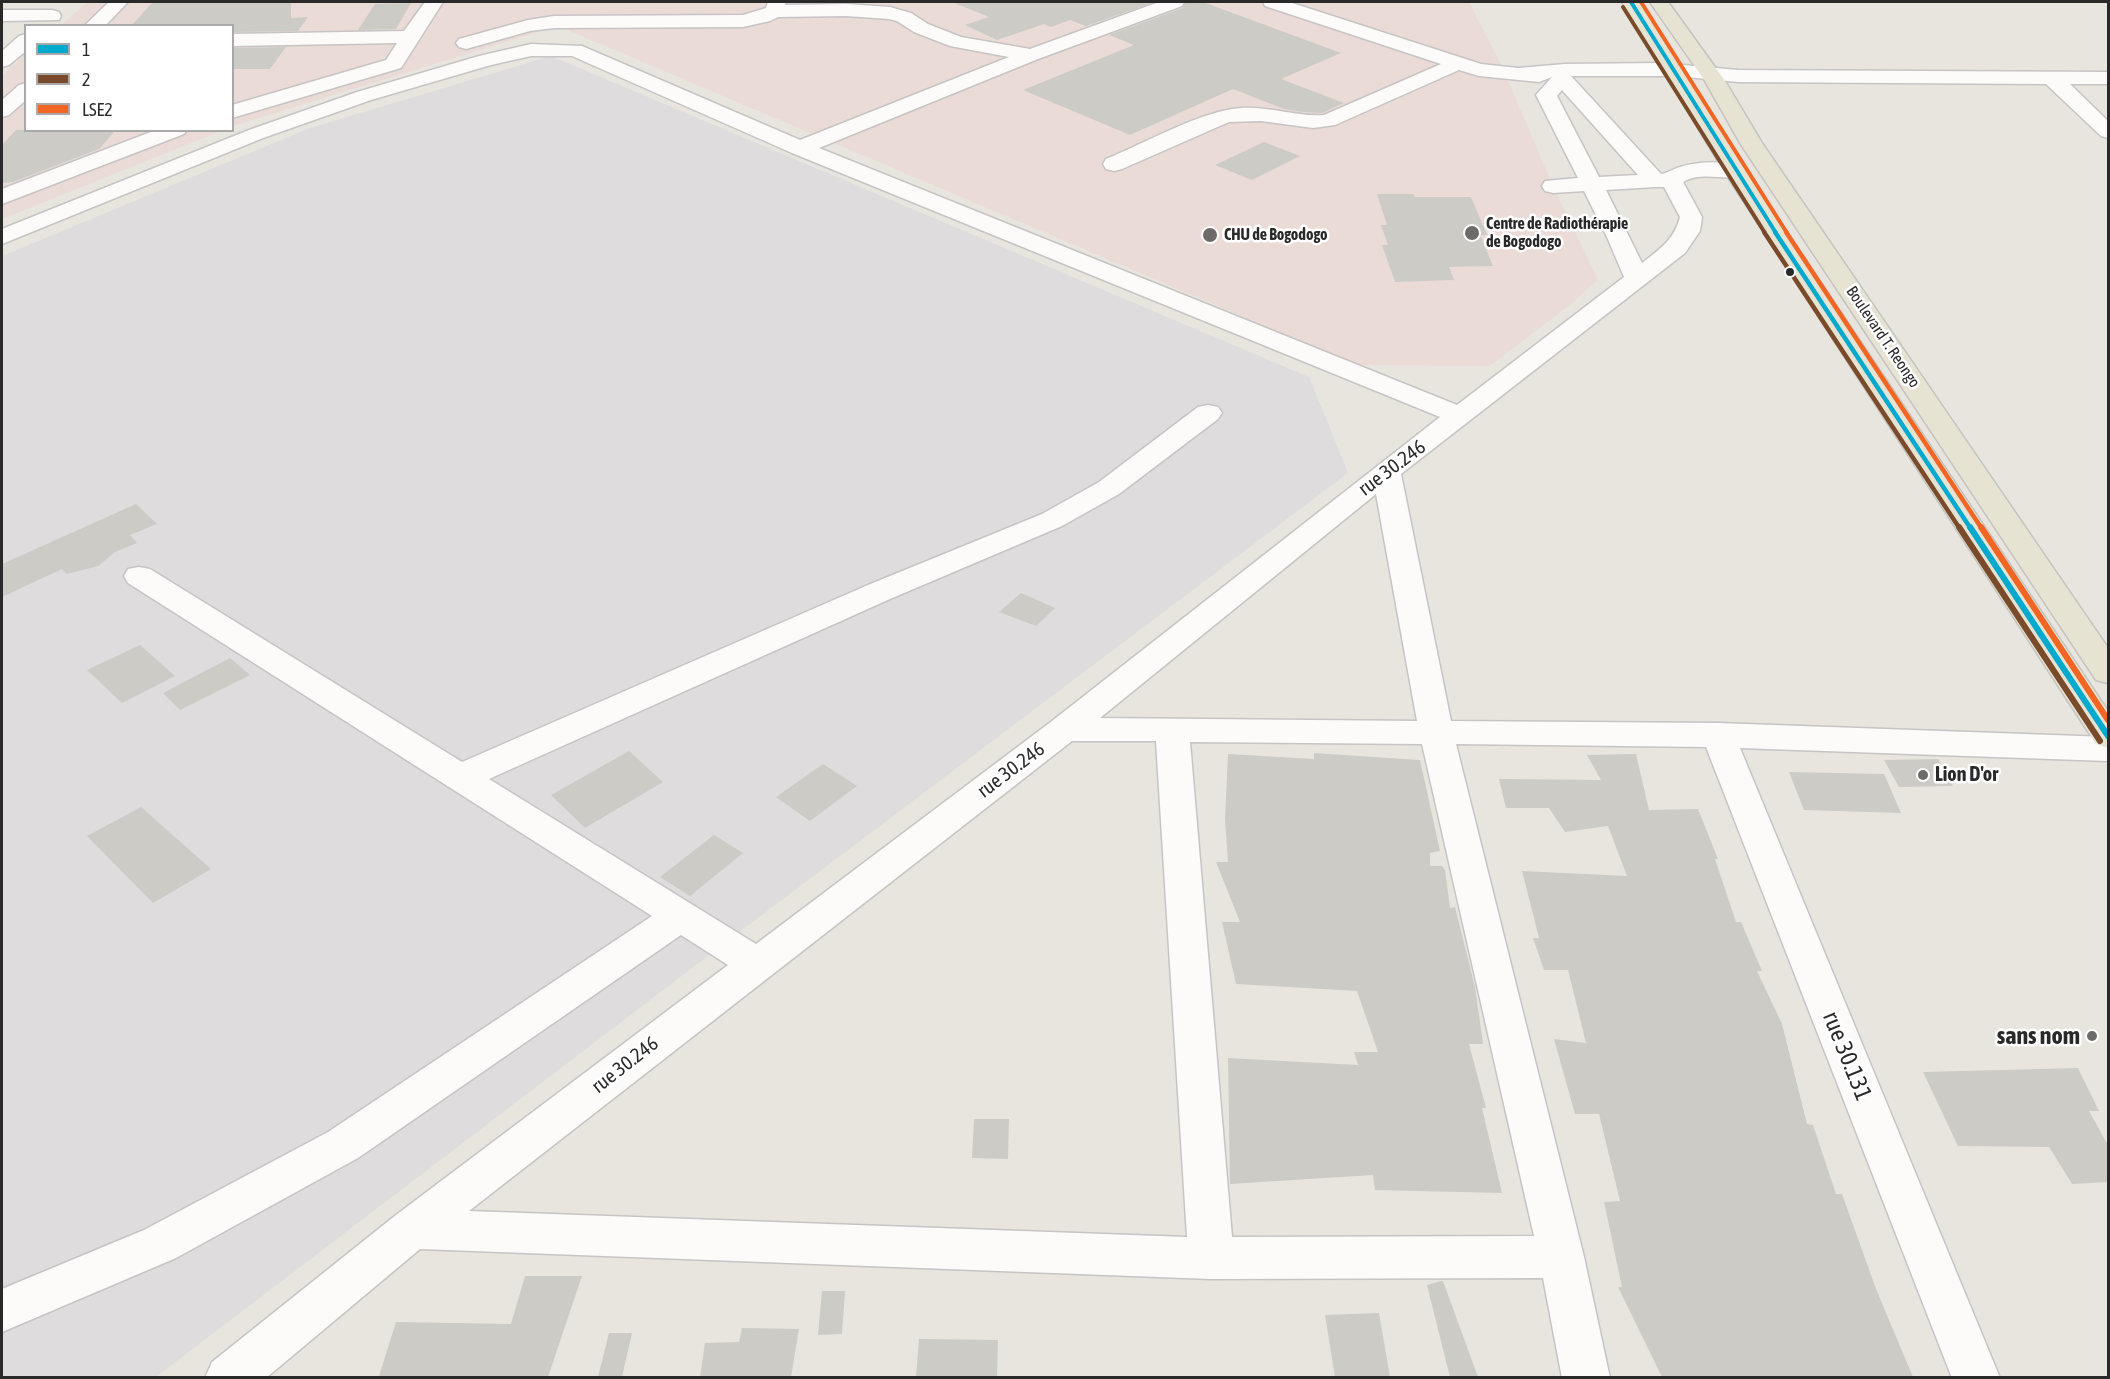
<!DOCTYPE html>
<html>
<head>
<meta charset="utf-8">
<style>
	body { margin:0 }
	#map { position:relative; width:2110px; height:1379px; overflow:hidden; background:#e8e5df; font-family:"Asap Condensed",sans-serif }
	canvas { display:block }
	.frame { position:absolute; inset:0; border:3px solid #292929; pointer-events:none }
	.legend { position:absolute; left:24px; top:24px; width:210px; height:108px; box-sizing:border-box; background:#fff; border:2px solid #a9a9a9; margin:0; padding:8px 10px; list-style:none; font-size:18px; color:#292929 }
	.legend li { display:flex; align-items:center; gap:12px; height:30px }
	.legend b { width:30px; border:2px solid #a9a9a9 }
</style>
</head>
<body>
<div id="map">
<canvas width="2110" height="1379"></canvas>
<div class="frame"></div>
<ul class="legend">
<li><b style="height:8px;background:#00a9ce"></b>1</li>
<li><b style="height:8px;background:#7a4b2a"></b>2</li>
<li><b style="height:8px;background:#f26522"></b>LSE2</li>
</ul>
</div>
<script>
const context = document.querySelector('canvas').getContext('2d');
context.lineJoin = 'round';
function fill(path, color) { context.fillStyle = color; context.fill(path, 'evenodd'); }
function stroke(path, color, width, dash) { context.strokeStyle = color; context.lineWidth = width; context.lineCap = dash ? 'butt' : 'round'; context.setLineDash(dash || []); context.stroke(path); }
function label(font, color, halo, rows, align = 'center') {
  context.font = font + ' "Asap Condensed",sans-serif'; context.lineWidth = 5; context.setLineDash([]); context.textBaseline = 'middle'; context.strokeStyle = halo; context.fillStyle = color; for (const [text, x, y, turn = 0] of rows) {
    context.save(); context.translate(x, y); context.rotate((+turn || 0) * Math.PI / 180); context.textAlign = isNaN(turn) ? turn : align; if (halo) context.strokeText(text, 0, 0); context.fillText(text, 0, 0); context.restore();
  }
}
fill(new Path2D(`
	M551 56 1309 377 1348 473 738 933 156 1377 2 1378V256L310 128Z`), '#dfdcde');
fill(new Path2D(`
	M87 2H801V6L850 2H1469L1505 73 1553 186 1598 280 1571 304 1490 366 1357 365 558 26 233 126 232 26H60Z
	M25 55 26 130 221 131 2 219V76Z`), '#eadbd7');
fill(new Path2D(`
	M153 2H291V18L308 17 298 31 232 32V26H131Z
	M952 2H1154L1086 26 1070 20 1051 27 1044 24 997 40 965 25 989 17Z
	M1186 2H1203L1341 53 1281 79 1344 103 1322 113 1303 112 1284 109 1233 89 1130 135 1023 90 1134 45 1109 35 1183 8Z
	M411 3 396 29 358 30 375 4Z
	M286 47 270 69H232V48Z
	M16 130H116L99 149 13 182 2 183V145Z
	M1264 142 1300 156 1252 180 1215 165Z
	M1377 194H1413L1415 197H1471L1487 235H1480L1493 266 1449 267 1454 280 1395 282 1382 245H1388L1381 225H1387Z
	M136 504 157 524 130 535 137 543 115 552 98 566 67 574 62 569 2 597V564Z
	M1021 593 1055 608 1036 626 999 612Z
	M140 645 175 676 122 703 87 670Z
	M230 658 250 675 180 710 163 693Z
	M629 751 663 782 585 828 551 795Z
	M1314 753 1420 760 1440 851 1430 853V866H1442L1445 870 1450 908 1455 907 1475 987 1483 1044H1469L1486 1108H1482L1502 1193 1375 1190 1373 1175 1230 1184 1228 1058 1358 1065 1354 1052H1378L1357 991 1236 984 1222 922H1240L1216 862H1228L1225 819 1228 754 1314 759Z
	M1636 754 1649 810 1698 809 1718 859H1715L1736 922H1741L1762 971H1757L1782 1024 1807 1124 1813 1125 1836 1194H1842L1876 1289 1913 1377H1662L1618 1287H1622L1604 1202 1620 1201 1599 1114H1575L1554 1039 1586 1043 1568 970H1544L1533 938H1539L1522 871 1627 876 1608 826 1565 832 1549 808H1506L1499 779 1601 780 1587 755Z
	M1938 759 1953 786 1899 787 1884 760Z
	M823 764 857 786 810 821 776 797Z
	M1789 772 1884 774 1901 813 1804 810Z
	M141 807 211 869 153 903 87 836Z
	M714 835 743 853 690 896 660 877Z
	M2078 1068 2099 1111H2089L2109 1147V1182L2072 1184 2049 1147 1958 1146 1923 1072Z
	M974 1119H1009L1008 1159 972 1158Z
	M525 1276H582L548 1377 379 1376 396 1322 511 1324Z
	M1441 1281H1443L1478 1377H1450L1427 1285Z
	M822 1291H845L842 1334 818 1335Z
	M1379 1313 1390 1377H1335L1325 1315Z
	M742 1328 799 1329 791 1377H700L705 1343 739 1342Z
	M609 1333H632L622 1377H598Z
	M919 1339 998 1340 997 1377H916Z`), '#cdcbc6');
const minor = new Path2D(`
	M109 2H128L105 26H84Z
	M425 2H443L401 68 232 118V105L386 60 397 43 232 46V34L404 31Z
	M768 2H786L785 5 846 4 890 7 911 13 928 24 961 37 1030 49 1159 2H1184L1182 6 1038 59 819 148 1457 405 1624 277 1607 237 1584 191 1553 193 1545 191 1542 186 1545 181 1578 178 1536 95 1552 77 1539 82 1479 76 1459 70 1335 125 1313 128 1261 121 1229 122 1122 169 1114 171 1106 169 1103 164 1106 159C1143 144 1203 110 1241 108 1269 106 1296 117 1324 115L1441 64 1265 6 1263 2H1289L1481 64 1518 68 1565 64 1661 63 1738 70 2108 72V84H2070L2108 121V138L2101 136 2046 84 1738 82 1676 76H1571L1661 174C1668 173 1673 169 1680 167 1699 161 1723 161 1743 166L1746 171 1743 176C1723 181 1702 171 1683 182L1702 217 1700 231 1685 253 1401 474 1451 721 1718 723 2108 737V761L1740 748 2000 1378H1952L1706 747 1456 744 1584 1257 1610 1378H1562L1543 1278 1211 1279 420 1249 266 1378H205L212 1362 396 1215 728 965 681 935 358 1158 176 1258 2 1332V1289L144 1230 328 1132 652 916 128 583 124 576 128 569 139 567 150 569 462 762 868 585 1042 514 1099 482 1198 407 1208 405 1218 407 1222 413 1218 419 1119 494 1062 526 890 599 489 779 756 944 1052 721 1440 417 792 153 572 56H531L491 65 371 100 263 138 2 244V229L249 130 357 92 479 56 531 44 582 46 800 140 1009 57 950 46 914 32 897 21 889 19 846 16 778 17 770 21 743 27 554 28 530 31 466 49 459 47 456 43 459 39 528 20 554 16 743 15 766 8ZM1562 90 1638 175 1599 177 1557 96ZM1655 187H1664L1680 217C1674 240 1660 249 1642 263L1606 190ZM1376 494 1417 721 1100 718ZM1072 741H1156L1187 1237 469 1211ZM1190 742 1422 744 1534 1236 1232 1237Z
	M52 10 59 12 61 16 59 20 2 21V10Z
	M26 34V51L9 65 2 67V51L19 36Z
	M26 83V100L9 115 2 117V100L19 85Z
	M156 130H187L184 134 2 204V189Z`);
const major = new Path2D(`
	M1622 2H1640L1746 171 2108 711V748L2096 744 1724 171Z
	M1650 2H1668L1725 81 1762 143 2108 648V683L2096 680 1740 143 1705 81Z`);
stroke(minor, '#c6c4c4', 3);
stroke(major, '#c4c3c1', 3);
fill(minor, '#fcfbfa');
fill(major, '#e6e3d3');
stroke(new Path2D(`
	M1631 2 1776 233`), '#00a9ce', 4);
stroke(new Path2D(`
	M1775 232 1971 529`), '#00a9ce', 4.5);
stroke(new Path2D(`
	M1970 527 2108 736`), '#00a9ce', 6);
stroke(new Path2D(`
	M1623 7 1765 233`), '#7a4b2a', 4);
stroke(new Path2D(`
	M1764 232 1960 529`), '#7a4b2a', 4.5);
stroke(new Path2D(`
	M1959 527 2100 741`), '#7a4b2a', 6);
stroke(new Path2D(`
	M1641 2 1787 233`), '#f26522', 4);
stroke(new Path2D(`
	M1786 232 1982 529`), '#f26522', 4.5);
stroke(new Path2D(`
	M1981 527 2108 720`), '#f26522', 6);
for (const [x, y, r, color] of [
	[1472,233,8,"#6c6b69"],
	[1210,235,8,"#6c6b69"],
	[1790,272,5,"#292929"],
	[1923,775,6,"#6c6b69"],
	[2092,1036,6,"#6c6b69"]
]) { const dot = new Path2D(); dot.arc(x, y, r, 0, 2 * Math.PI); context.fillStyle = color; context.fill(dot); stroke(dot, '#fff', 2); }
label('bold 16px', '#292929', '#fff', [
	["Centre de Radiothérapie",1486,224],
	["de Bogodogo",1486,242],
	["CHU de Bogodogo",1224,235]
], 'left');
label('16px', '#292929', '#fff', [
	["Boulevard T. Reongo",1883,337,56]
]);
label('20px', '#292929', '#fff', [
	["rue 30.246",1392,468,-37],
	["rue 30.246",1011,770,-37],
	["rue 30.246",625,1065,-38]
]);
label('bold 20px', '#292929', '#fff', [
	["Lion D'or",1935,775]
], 'left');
label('bold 24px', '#292929', '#fff', [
	["sans nom",2080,1036]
], 'right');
label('24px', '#292929', '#fff', [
	["rue 30.131",1847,1056,68]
]);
</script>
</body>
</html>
